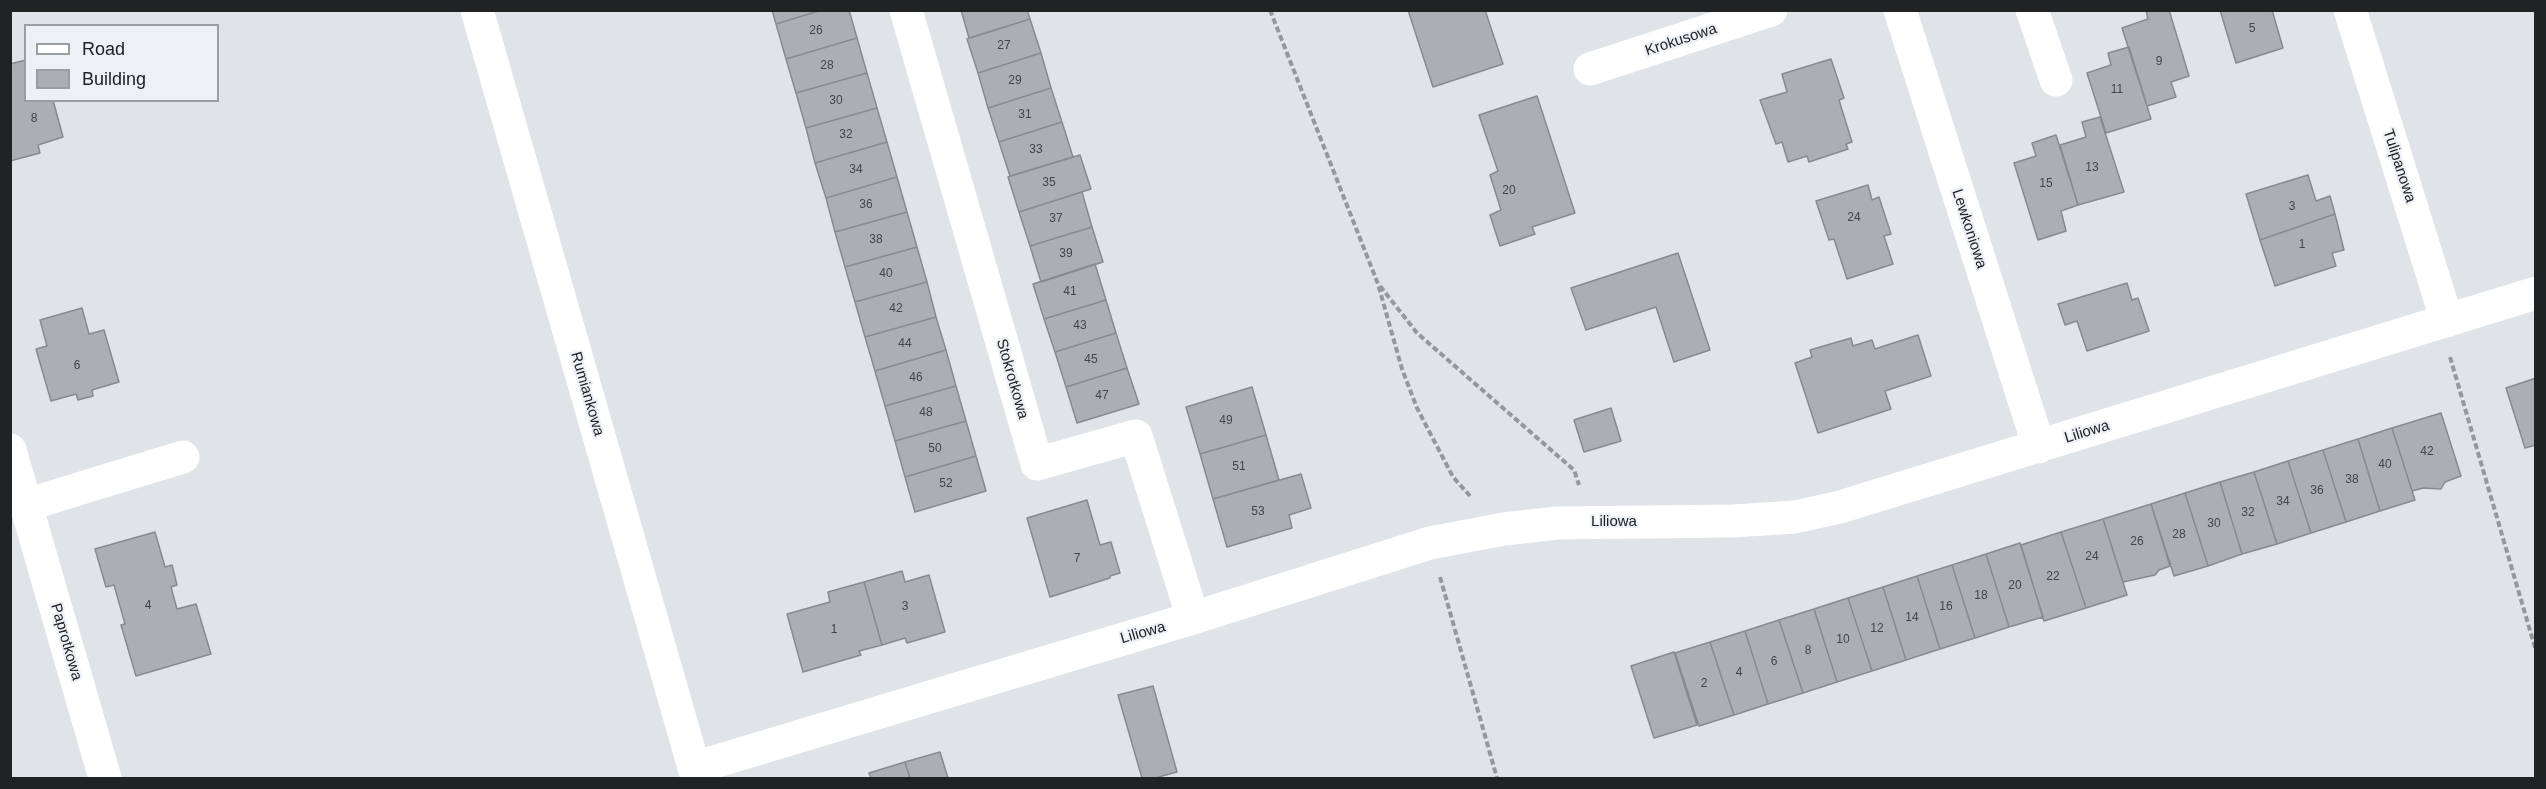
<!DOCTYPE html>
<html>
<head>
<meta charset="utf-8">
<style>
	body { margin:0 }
	#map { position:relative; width:2546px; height:789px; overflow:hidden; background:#e0e3e8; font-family:Helvetica,sans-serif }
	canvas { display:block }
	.frame { position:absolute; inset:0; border:12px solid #212224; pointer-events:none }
	.legend { position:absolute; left:24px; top:24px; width:195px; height:78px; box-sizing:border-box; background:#edf0f5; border:2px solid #9b9ea1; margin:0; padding:8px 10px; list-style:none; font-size:18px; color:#212224 }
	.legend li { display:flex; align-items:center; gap:12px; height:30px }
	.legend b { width:30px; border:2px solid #9b9ea1 }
</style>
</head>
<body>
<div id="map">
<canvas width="2546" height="789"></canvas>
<div class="frame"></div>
<ul class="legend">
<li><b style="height:8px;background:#fff"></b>Road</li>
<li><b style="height:16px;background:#acaeb3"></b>Building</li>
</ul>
</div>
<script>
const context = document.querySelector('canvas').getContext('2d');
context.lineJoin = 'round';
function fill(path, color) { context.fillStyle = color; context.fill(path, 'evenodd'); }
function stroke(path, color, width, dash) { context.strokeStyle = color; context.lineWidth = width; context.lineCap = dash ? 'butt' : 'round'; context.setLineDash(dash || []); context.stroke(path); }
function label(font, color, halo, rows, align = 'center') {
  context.font = font + ' Helvetica,sans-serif'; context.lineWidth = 4.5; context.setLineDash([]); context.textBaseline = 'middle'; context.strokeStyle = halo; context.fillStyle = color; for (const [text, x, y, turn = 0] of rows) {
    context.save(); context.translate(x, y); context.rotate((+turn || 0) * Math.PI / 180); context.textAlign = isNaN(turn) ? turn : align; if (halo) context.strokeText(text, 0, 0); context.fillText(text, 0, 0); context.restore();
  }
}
const building = new Path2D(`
	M772 10H822L776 24Z
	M822 10H849L857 38 786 59 776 24Z
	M961 10H1027L1030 19 969 38Z
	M1408 10H1485L1503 64 1433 87Z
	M2146 10H2169L2189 76 2171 82 2176 97 2147 106 2122 28 2148 19Z
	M2220 10H2272L2283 48 2236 63Z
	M1030 19 1041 53 978 73 967 39Z
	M857 38 867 73 796 93 786 59Z
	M2129 47 2151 119 2106 133 2087 73 2111 65 2108 53Z
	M1041 53 1051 88 988 108 978 73Z
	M1831 59 1844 98 1839 100 1852 142 1846 144 1848 149 1809 162 1807 156 1788 162 1782 142 1776 144 1760 100 1787 92 1782 74Z
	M26 60V100H53L63 137 38 145 40 153 10 161V64Z
	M867 73 877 108 806 128 796 93Z
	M1051 88 1062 122 999 142 988 108Z
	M1537 96 1575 213 1532 227 1535 234 1500 246 1490 215 1501 210 1490 175 1498 171 1479 115Z
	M877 108 887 142 815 163 806 128Z
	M2100 117 2124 192 2078 205 2060 145 2086 137 2082 122Z
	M1062 122 1073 157 1010 176 999 142Z
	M2056 135 2078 205 2061 211 2066 231 2038 240 2014 163 2036 156 2032 143Z
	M887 142 897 177 826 198 815 163Z
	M1080 155 1091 189 1019 212 1008 177Z
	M2308 175 2316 201 2330 196 2335 214 2260 240 2246 194Z
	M897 177 907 212 835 232 826 198Z
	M1868 185 1872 200 1879 197 1891 234 1884 236 1893 264 1847 279 1834 239 1829 240 1816 201Z
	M1082 192 1092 227 1030 246 1019 212Z
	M907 212 917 247 845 267 835 232Z
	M2335 214 2344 250 2332 253 2336 266 2275 286 2260 240Z
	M1092 227 1103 262 1041 282 1030 246Z
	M917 247 927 282 855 302 845 267Z
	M1678 253 1710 350 1674 362 1656 307 1586 330 1571 288Z
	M1095 264 1106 300 1044 319 1033 284Z
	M927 282 936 317 865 337 855 302Z
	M2127 283 2132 300 2138 298 2149 331 2087 351 2077 321 2065 325 2058 304Z
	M1106 300 1116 333 1055 352 1044 319Z
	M82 308 89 334 104 330 119 382 92 390 93 396 78 400 76 394 51 401 36 349 47 346 40 320Z
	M936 317 946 350 875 371 865 337Z
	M1116 333 1127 368 1066 387 1055 352Z
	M1918 335 1931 376 1885 391 1891 409 1818 433 1795 363 1812 357 1810 350 1851 338 1853 346 1872 340 1875 349Z
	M946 350 956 386 885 406 875 371Z
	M1127 368 1139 404 1077 423 1066 387Z
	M2536 378V445L2525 448 2506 388Z
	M956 386 966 421 895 441 885 406Z
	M1252 387 1266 435 1200 454 1186 407Z
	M1611 408 1621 441 1584 452 1574 420Z
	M2441 413 2461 476 2445 482 2441 489 2423 488 2412 491 2392 428Z
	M966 421 976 456 905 477 895 441Z
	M2392 428 2415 500 2380 511 2358 439Z
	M1266 435 1279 480 1213 499 1200 454Z
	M2358 439 2380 511 2346 522 2323 450Z
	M2323 450 2346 522 2311 533 2288 461Z
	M976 456 986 491 915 512 905 477Z
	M2288 461 2311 533 2277 544 2254 472Z
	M2254 472 2277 544 2242 554 2220 482Z
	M1301 474 1311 508 1289 515 1292 528 1227 547 1213 499Z
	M2220 482 2242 554 2208 566 2185 493Z
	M2185 493 2208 566 2174 576 2151 504Z
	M1087 500 1100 545 1111 542 1120 573 1110 576V578L1050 597 1027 518Z
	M2151 504 2170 566 2159 570 2155 575 2123 582 2103 519Z
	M2103 519 2127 595 2086 608 2061 532Z
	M155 532 165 567 172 565 177 585 171 587 177 609 196 604 211 654 136 676 121 625 125 624 114 585 106 587 95 549Z
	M2061 532 2086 608 2044 621 2021 545Z
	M2020 543 2043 617 2009 627 1986 554Z
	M1986 554 2009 627 1975 638 1952 565Z
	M1952 565 1975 638 1940 649 1917 576Z
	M902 571 905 582 929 575 945 632 907 643 905 638 882 645 864 582Z
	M1917 576 1940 649 1906 660 1883 587Z
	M864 582 882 645 859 651 861 655 803 672 787 614 830 602 828 592Z
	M1883 587 1906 660 1872 671 1848 598Z
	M1848 598 1872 671 1837 682 1814 609Z
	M1814 609 1837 682 1803 693 1779 620Z
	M1779 620 1803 693 1768 704 1745 631Z
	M1745 631 1768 704 1734 715 1710 642Z
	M1710 642 1734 715 1699 726 1675 653Z
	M1674 652 1697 725 1654 738 1631 666Z
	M1153 686 1177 772 1155 778H1142L1118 695Z
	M940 752 948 778H910L905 762Z
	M905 762 910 778H871L869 773Z`);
fill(building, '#acaeb3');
stroke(building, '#888a8f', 1.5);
stroke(new Path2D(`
	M1270 10 1378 284 1402 369 1417 408 1453 477 1471 497
	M1380 286 1417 333 1574 470 1579 485
	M2450 357 2536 651
	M1440 577 1497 778`), '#95989b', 4, [6, 3]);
stroke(new Path2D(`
	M477 10 697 778
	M906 10 1037 464 1136 436 1193 618
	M1900 10 2039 447
	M2032 10 2056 80
	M2350 10 2447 321
	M1590 69 1771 10
	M10 450 105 778
	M26 505 183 457
	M694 768 1193 618 1430 543 1504 529 1557 523 1733 521 1795 517 1840 507 2536 293`), '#fff', 33);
label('12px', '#444548', null, [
	["5",2252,29],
	["26",816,31],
	["27",1004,46],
	["9",2159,62],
	["28",827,66],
	["29",1015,81],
	["11",2117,90],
	["30",836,101],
	["31",1025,115],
	["8",34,119],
	["32",846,135],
	["33",1036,150],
	["13",2092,168],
	["34",856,170],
	["35",1049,183],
	["15",2046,184],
	["20",1509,191],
	["36",866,205],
	["3",2292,207],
	["24",1854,218],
	["37",1056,219],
	["38",876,240],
	["1",2302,245],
	["39",1066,254],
	["40",886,274],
	["41",1070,292],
	["42",896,309],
	["43",1080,326],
	["44",905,344],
	["45",1091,360],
	["6",77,366],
	["46",916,378],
	["47",1102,396],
	["48",926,413],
	["49",1226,421],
	["50",935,449],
	["42",2427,452],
	["40",2385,465],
	["51",1239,467],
	["38",2352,480],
	["52",946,484],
	["36",2317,491],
	["34",2283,502],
	["53",1258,512],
	["32",2248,513],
	["30",2214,524],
	["28",2179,535],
	["26",2137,542],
	["24",2092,557],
	["7",1077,559],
	["22",2053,577],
	["20",2015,586],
	["18",1981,596],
	["4",148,606],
	["3",905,607],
	["16",1946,607],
	["14",1912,618],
	["12",1877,629],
	["1",834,630],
	["10",1843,640],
	["8",1808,651],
	["6",1774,662],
	["4",1739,673],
	["2",1704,684]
]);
label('15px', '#212224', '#edf0f5', [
	["Krokusowa",1681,40,-18],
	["Tulipanowa",2399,166,72],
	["Lewkoniowa",1969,229,72],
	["Stokrotkowa",1012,379,74],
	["Rumiankowa",587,394,74],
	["Liliowa",2087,432,-17],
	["Liliowa",1614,522],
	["Liliowa",1143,633,-16],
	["Paprotkowa",66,642,74]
]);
</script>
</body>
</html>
